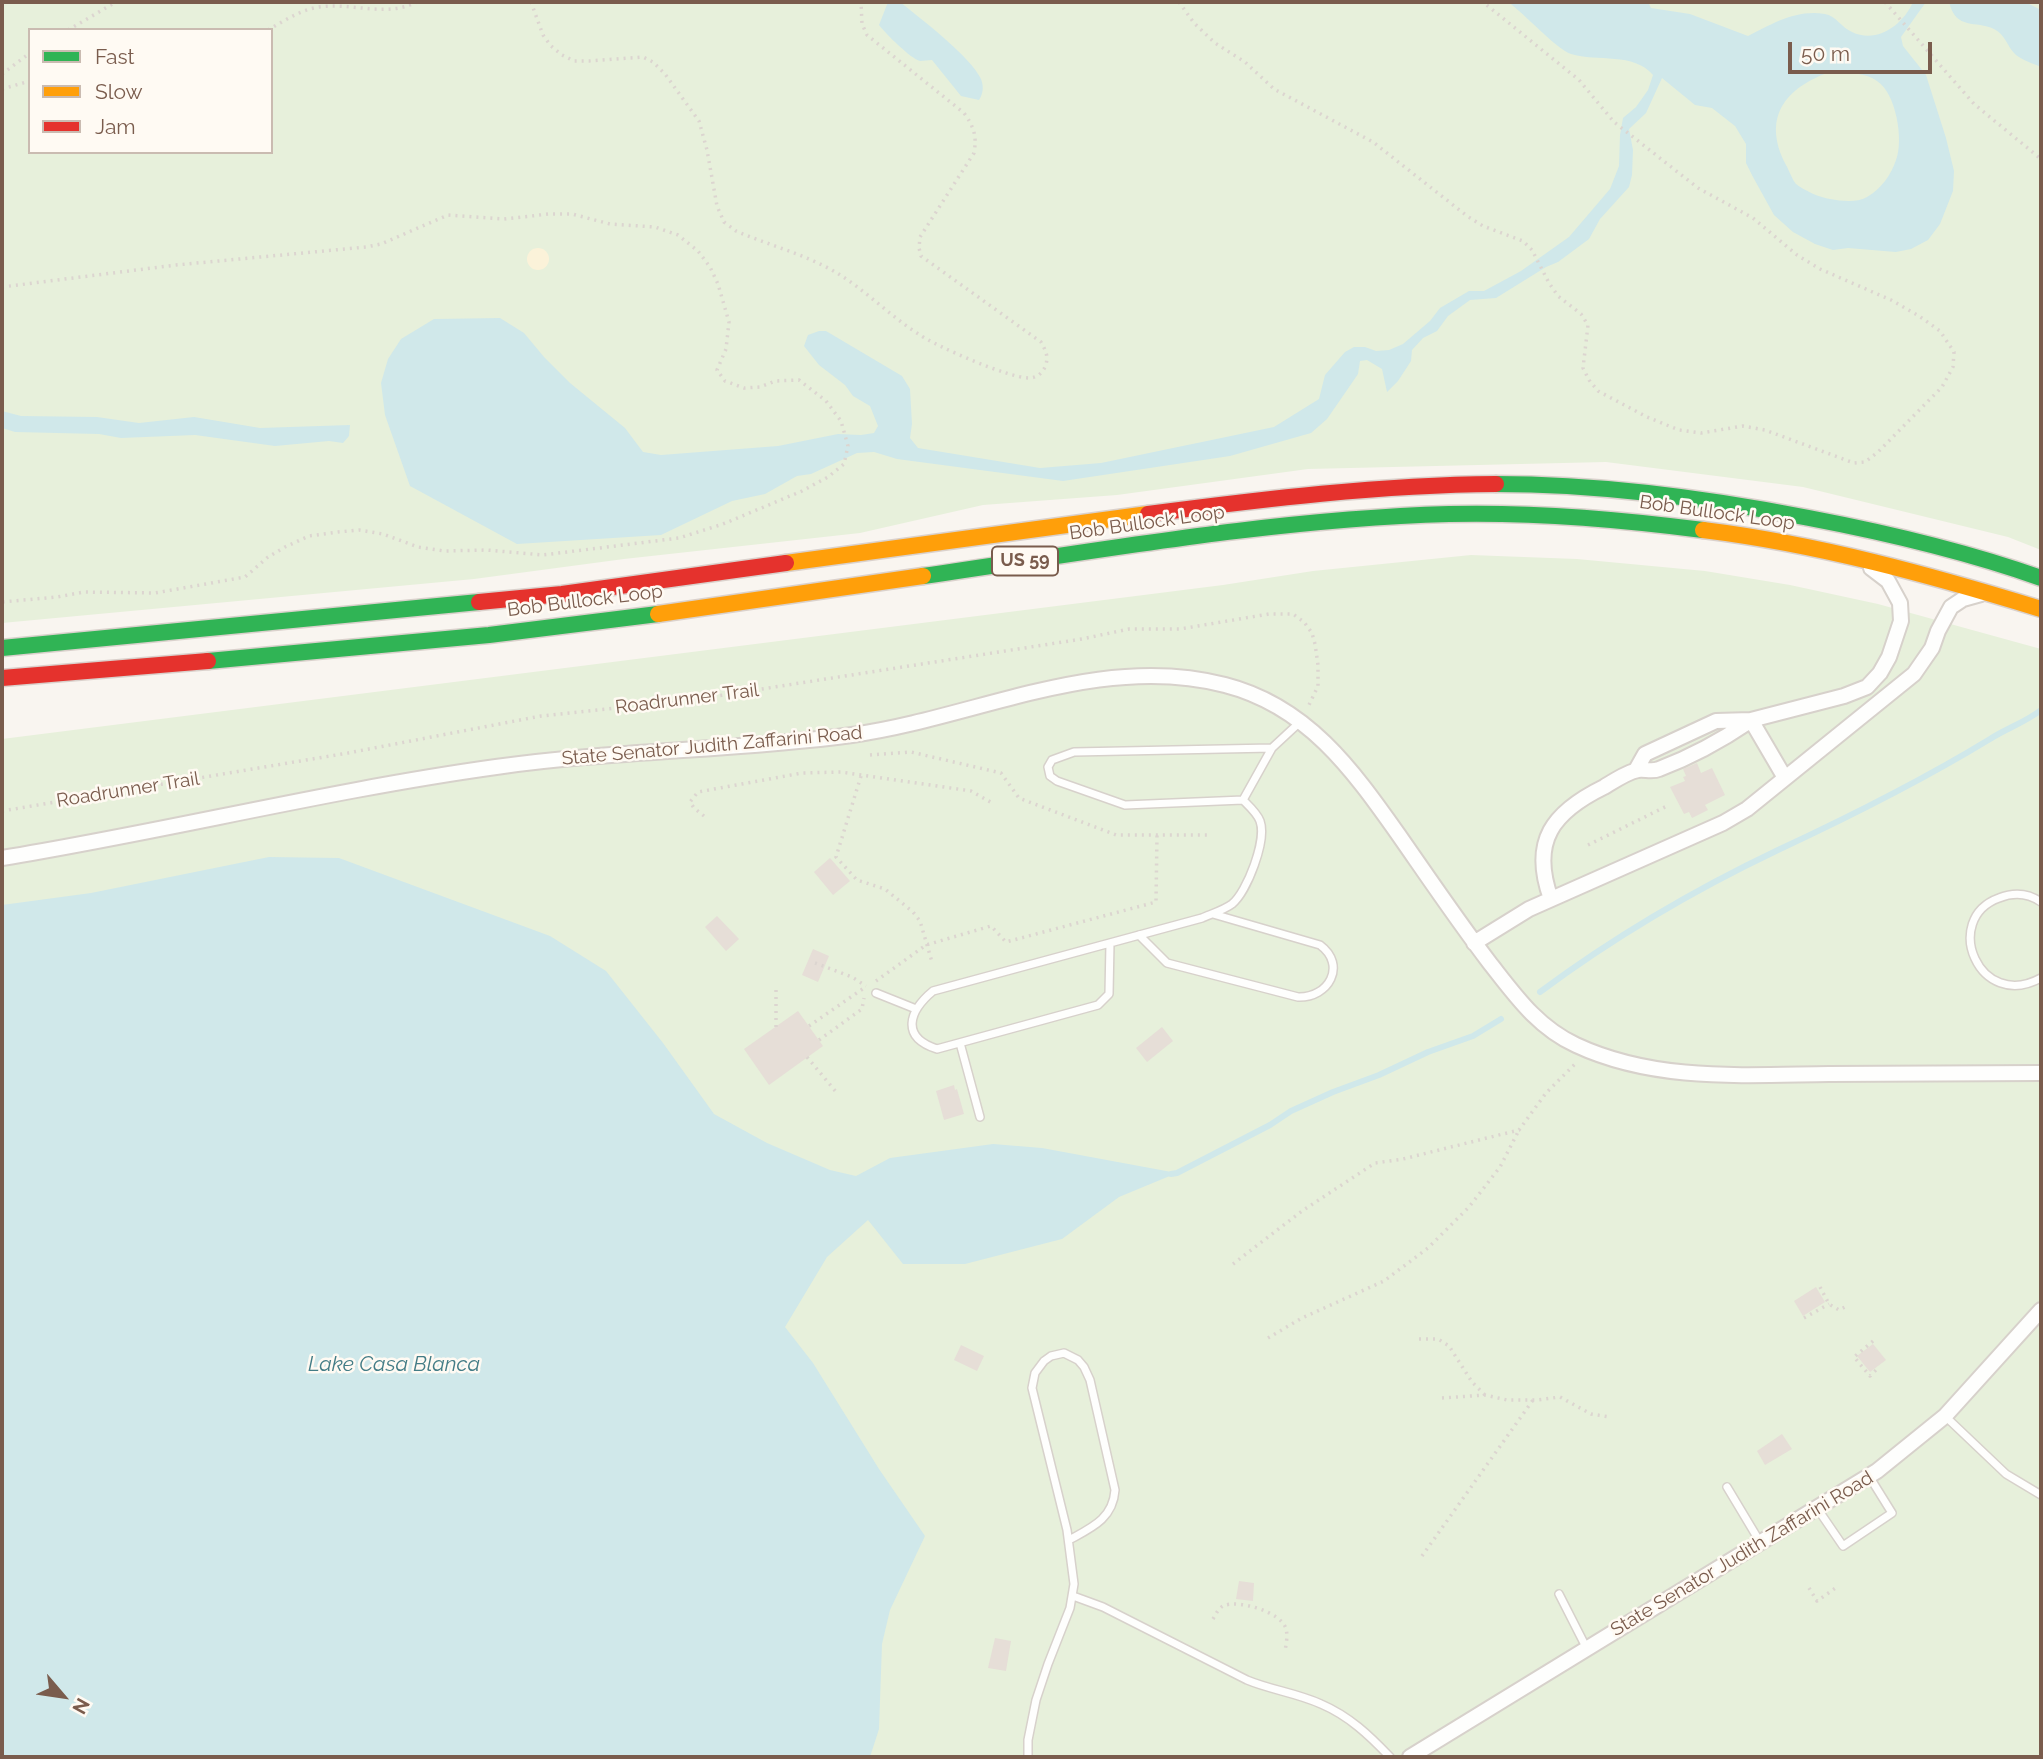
<!DOCTYPE html>
<html>
<head>
<meta charset="utf-8">
<style>
	body { margin:0 }
	#map { position:relative; width:2043px; height:1759px; overflow:hidden; background:#f9f5f0; font-family:Raleway,sans-serif }
	canvas { display:block }
	.frame { position:absolute; inset:0; border:4px solid #7a5c4d; pointer-events:none }
	.legend { position:absolute; left:28px; top:28px; width:245px; height:126px; box-sizing:border-box; background:#fffaf3; border:2px solid #cabbb1; margin:0; padding:9px 12px; list-style:none; font-size:21px; color:#7a5c4d }
	.legend li { display:flex; align-items:center; gap:14px; height:35px }
	.legend b { width:35px; border:2px solid #cabbb1 }
	.north { position:absolute; left:28px; top:1661px; width:70px; height:70px; -webkit-text-stroke:5px #fffaf3; paint-order:stroke; rotate:119deg; font-size:19px; font-weight:700; line-height:28px; text-align:center; color:#7a5c4d }
	.north::after { content:''; display:block; margin:auto; width:24px; height:32px; background:#7a5c4d; clip-path:polygon(50% 0,100% 100%,50% 72%,0 100%) }
	.scale { position:absolute; left:1788px; top:42px; width:144px; height:32px; box-sizing:border-box; border:4px solid #7a5c4d; border-top:0; padding-left:9px; font-size:21px; line-height:24px; white-space:nowrap; color:#7a5c4d; -webkit-text-stroke:5px #fffaf3; paint-order:stroke }
</style>
</head>
<body>
<div id="map">
<canvas width="2043" height="1759"></canvas>
<div class="frame"></div>
<ul class="legend">
<li><b style="height:9px;background:#30b455"></b>Fast</li>
<li><b style="height:9px;background:#ff9f0a"></b>Slow</li>
<li><b style="height:9px;background:#e5322d"></b>Jam</li>
</ul>
<div class="north">N</div>
<div class="scale">50 m</div>
</div>
<script>
const context = document.querySelector('canvas').getContext('2d');
context.lineJoin = 'round';
function fill(path, color) { context.fillStyle = color; context.fill(path, 'evenodd'); }
function stroke(path, color, width, dash) { context.strokeStyle = color; context.lineWidth = width; context.lineCap = dash ? 'butt' : 'round'; context.setLineDash(dash || []); context.stroke(path); }
function label(font, color, halo, rows, align = 'center') {
  context.font = font + ' Raleway,sans-serif'; context.lineWidth = 5; context.setLineDash([]); context.textBaseline = 'middle'; context.strokeStyle = halo; context.fillStyle = color; for (const [text, x, y, turn = 0] of rows) {
    context.save(); context.translate(x, y); context.rotate((+turn || 0) * Math.PI / 180); context.textAlign = isNaN(turn) ? turn : align; if (halo) context.strokeText(text, 0, 0); context.fillText(text, 0, 0); context.restore();
  }
}
fill(new Path2D(`
	M2 2H2041V550L2008 537 1803 487 1606 462 1308 469 1117 495 983 505 860 533 624 559 474 579 2 623ZM30 30H271V152H30Z
	M1471 555 1577 559 1705 571 1790 585 1878 604 2041 649V1757H2V739L1223 585 1313 571Z`), '#e7f0db');
fill(new Path2D(`
	M527 259a11 11 0 1 1 22 0a11 11 0 1 1-22 0Z`), '#fbf2d9');
fill(new Path2D(`
	M888 2H900C920 18 971 57 981 79 984 87 983 94 979 100L961 96 932 60C928 60 924 61 920 61 911 59 885 33 879 25Z
	M1508 2H1648L1651 8 1690 14 1748 36C1772 24 1796 9 1825 14 1835 15 1842 28 1852 32 1877 44 1903 25 1913 2H1926L1901 37 1903 46 1926 75 1946 138 1954 171 1953 191 1940 224 1928 240 1911 249 1896 252 1848 248 1833 250 1815 244 1793 232 1774 215 1753 177 1746 163V144L1735 126 1712 108 1695 105 1662 78 1646 113 1629 129 1633 150 1632 175 1629 187 1600 219 1589 239 1558 262 1546 267 1496 298 1470 300 1448 316 1437 331 1423 338 1412 350 1411 361 1398 381 1387 392 1382 369 1367 360 1360 361 1358 374 1345 393 1327 419 1311 433 1230 456 1063 481 897 459 874 452 857 453 811 474 797 476 765 494 732 501 661 535 517 544 410 486 385 415 381 383 388 359 401 339 434 319 500 318 524 333 544 357 570 383 625 428 643 452 661 455 778 446 838 434 861 435 874 433 878 426 870 406 853 396 845 385 819 365 804 346 808 335 819 331H826L902 376 910 389 912 424 910 438 918 448 1040 468 1101 463 1274 427 1319 399 1325 375 1345 352 1354 347H1365L1376 351 1389 350 1403 344 1430 321 1440 308 1469 291H1484L1521 271 1569 237 1610 189 1619 166 1620 135 1623 118 1636 107 1648 90 1653 75C1634 52 1597 62 1571 54 1556 49 1524 13 1508 2ZM1836 70C1849 73 1866 73 1877 81 1896 93 1904 140 1896 160 1891 175 1881 189 1867 197 1856 203 1842 201 1830 199 1821 198 1803 190 1796 184 1792 179 1789 170 1786 165 1760 115 1788 85 1836 70Z
	M1949 2H2025L2041 10V67C2034 64 2022 60 2016 55 2007 47 2006 35 1994 29 1976 20 1956 31 1949 2Z
	M2 411 21 416 97 417 139 423 194 417 260 428 350 425 349 436 343 443 329 441 275 446 195 435 121 438 99 434 15 432 2 428Z
	M269 857 339 858 550 936 606 971 663 1043 714 1114 767 1143 830 1170 856 1176 890 1158 993 1144 1042 1148 1177 1173 1119 1197 1062 1239 965 1264H903L868 1220 827 1257 785 1327 813 1363 879 1469 925 1536 890 1610 882 1644 879 1729 870 1757H2V905L91 893Z`), '#d0e8ea');
stroke(new Path2D(`
	M1540 992C1614 937 1694 890 1778 850 1851 816 1921 781 1990 739 2007 728 2026 722 2041 710
	M1171 1174 1177 1173 1270 1125 1291 1111 1333 1092 1379 1075 1428 1052 1473 1036 1501 1019`), '#d0e8ea', 6);
fill(new Path2D(`
	M1697 763 1701 773 1712 768 1725 795 1705 805 1708 810 1692 818 1689 812 1684 814 1670 787 1685 781 1683 777 1686 776 1683 769Z
	M830 858 850 881 833 895 814 872Z
	M717 916 739 939 726 951 705 927Z
	M813 949 829 956 818 982 802 975Z
	M798 1011 823 1046 769 1085 744 1049Z
	M1162 1027 1173 1041 1147 1062 1136 1048Z
	M954 1085 955 1090 957 1089 964 1114 944 1120 936 1091Z
	M1816 1287 1825 1302 1803 1316 1794 1301Z
	M1873 1344 1886 1360 1870 1372 1857 1356Z
	M961 1345 984 1356 977 1371 954 1360Z
	M1782 1434 1792 1449 1765 1465 1757 1451Z
	M1239 1581 1254 1583 1253 1601 1236 1599Z
	M995 1638 1011 1641 1006 1671 988 1668Z`), '#e6ded7');
const lane = new Path2D(`
	M1243 800 1272 748
	M2041 902C2028 893 2014 892 1999 898 1941 919 1979 1012 2041 978
	M1139 935 1167 963 1298 997C1329 998 1347 965 1320 945L1213 914
	M1110 943 1109 994 1098 1005 937 1049C900 1037 909 1011 933 991L1202 918C1211 914 1224 910 1232 904 1247 892 1267 840 1260 821 1257 813 1249 806 1243 800L1125 805 1057 781 1050 776 1048 767 1052 760 1074 752 1272 748 1300 722
	M876 993 916 1009
	M960 1043 980 1117
	M1945 1416 2006 1474 2041 1495
	M1727 1487 1760 1542
	M1817 1508 1843 1546 1892 1513 1869 1476
	M1559 1594 1587 1649
	M1073 1596 1103 1607 1247 1680C1271 1690 1297 1693 1321 1704 1349 1716 1369 1735 1390 1757
	M1028 1757V1740L1036 1700 1048 1664 1070 1608 1074 1584 1067 1530 1032 1388 1035 1373 1044 1361 1051 1356 1064 1353 1078 1360 1084 1367 1090 1380 1115 1490C1113 1519 1091 1528 1069 1540`);
const street = new Path2D(`
	M1751 720 1785 778
	M1636 770 1645 754 1716 721 1751 720 1844 696 1867 687 1880 673 1889 657 1901 621 1900 603 1888 581 1871 568
	M2 858C167 831 330 790 496 767 614 750 734 751 852 735 975 718 1099 652 1225 685 1307 706 1352 769 1398 834 1428 877 1457 920 1489 962 1515 995 1537 1027 1576 1045 1655 1082 1744 1075 1829 1074 1900 1074 1970 1073 2041 1073
	M1551 899C1530 841 1553 812 1604 787 1614 781 1627 772 1638 770 1645 769 1652 772 1659 769 1691 757 1722 740 1750 721
	M1474 943 1529 909 1723 823 1747 809 1914 674 1932 648 1938 631 1951 607 1963 599 1981 594
	M1410 1757 1877 1471 1945 1416 2041 1310`);
const fast = new Path2D(`
	M1496 484C1601 484 1706 498 1809 518 1888 533 1965 551 2041 578
	M923 576C1097 551 1273 519 1449 514 1534 512 1618 519 1703 530
	M2 648 479 602
	M208 661 489 635 658 614`);
const slow = new Path2D(`
	M1703 530C1818 544 1930 575 2041 609
	M786 563 1148 514
	M658 614 923 576`);
const jam = new Path2D(`
	M1148 514C1264 499 1379 485 1496 484
	M479 602 562 594 786 563
	M2 678 208 661`);
stroke(lane, '#d7d1cb', 10);
stroke(street, '#d7d1cb', 18);
stroke(fast, '#dad1cc', 19);
stroke(slow, '#dad1cc', 19);
stroke(jam, '#dad1cc', 19);
stroke(new Path2D(`
	M531 2 543 35 551 46 562 55 574 61H589L643 57 653 62 665 74 699 121 707 150 717 206 724 222 736 231C766 244 800 253 830 269 863 287 888 315 920 335 938 347 1009 378 1029 378 1037 378 1042 373 1045 367 1049 357 1046 351 1041 342L921 256 919 248 920 237 974 153C977 136 974 127 964 113L867 35 862 24 861 2
	M1179 2 1194 23 1215 43 1245 62 1274 89 1373 142 1467 216 1483 226 1523 241 1532 250 1549 283 1558 296 1581 314 1588 325 1583 368 1589 380 1598 391 1647 417 1679 430 1701 433 1743 426 1765 430 1854 463 1865 462 1878 452 1942 387 1953 367 1954 352 1940 331 1919 316 1891 300 1820 269 1797 255 1753 218 1698 188 1614 122 1579 80 1483 2
	M1885 2 1974 104 2041 159
	M68 30 116 2
	M268 30C284 21 300 10 319 7 352 2 385 18 417 2
	M2 74 30 53
	M2 89 30 81
	M2 287 176 265 366 247 381 244 448 215 504 219 549 214H572L610 224 655 227 678 235 698 251 710 267 718 284 729 322 726 349 717 370 725 381 744 388 760 387 775 381 799 380 826 401 841 421 848 446 844 464 828 477 802 491 723 524 679 538 543 555 487 550 444 551 418 547 383 534 359 530 338 532 309 536 285 547 268 557 245 577 155 593 84 592 57 597 2 602
	M870 755 911 752 1001 773 1019 798 1116 835H1207
	M861 776 836 857 857 880 885 889 913 912 920 921 932 962
	M2 811 348 753 541 716 616 708H640L1082 639 1129 629H1180L1269 614H1293L1304 622 1312 633 1315 644 1318 665V686L1308 707
	M704 816 694 808 690 802 698 792 802 773 841 772 971 791 994 804
	M1588 845 1669 805
	M815 963 852 977 866 986
	M876 981 926 945 991 926 1006 942 1156 902 1157 835
	M809 1026 864 988
	M776 1027V990
	M819 1040 862 1009 864 998
	M807 1057 837 1093
	M1233 1264 1302 1211 1375 1163 1403 1159 1519 1130 1546 1093 1575 1064
	M1820 1287 1829 1304 1839 1310 1845 1307
	M1804 1318 1829 1304
	M1268 1338 1302 1318 1384 1281 1428 1248 1469 1207 1500 1167 1519 1130
	M1419 1339H1438L1449 1346 1472 1382 1485 1395
	M1873 1341 1854 1357 1870 1376 1876 1370
	M1442 1398 1485 1395 1507 1400H1537L1560 1397 1591 1414 1610 1417
	M1422 1556 1533 1400
	M1809 1588 1817 1601 1837 1587
	M1213 1619C1216 1614 1218 1609 1223 1606 1237 1599 1282 1612 1286 1629 1288 1636 1286 1645 1285 1651`), '#dcd5d0', 3.5, [2, 5]);
stroke(lane, '#fefefd', 7);
stroke(street, '#fefefd', 14);
stroke(fast, '#30b455', 16);
stroke(slow, '#ff9f0a', 16);
stroke(jam, '#e5322d', 16);
for (const [x, y, w] of [
	[1025,561,66]
]) { const box = new Path2D(); box.roundRect(x - w / 2, y - 14.5, w, 29, 5); context.fillStyle = '#fffaf3'; context.fill(box); stroke(box, '#7a5c4d', 2); }
label('bold 18px', '#7a5c4d', null, [
	["US 59",1025,561]
]);
label('19px', '#7a5c4d', '#fffaf3', [
	["Bob Bullock Loop",1717,513,8],
	["Bob Bullock Loop",1147,523,-8],
	["Bob Bullock Loop",585,601,-7],
	["Roadrunner Trail",687,699,-7],
	["State Senator Judith Zaffarini Road",712,746,-5],
	["Roadrunner Trail",128,790,-9],
	["State Senator Judith Zaffarini Road",1742,1554,-31]
]);
label('italic 21px', '#437c86', '#fffaf3', [
	["Lake Casa Blanca",394,1365]
]);
</script>
</body>
</html>
